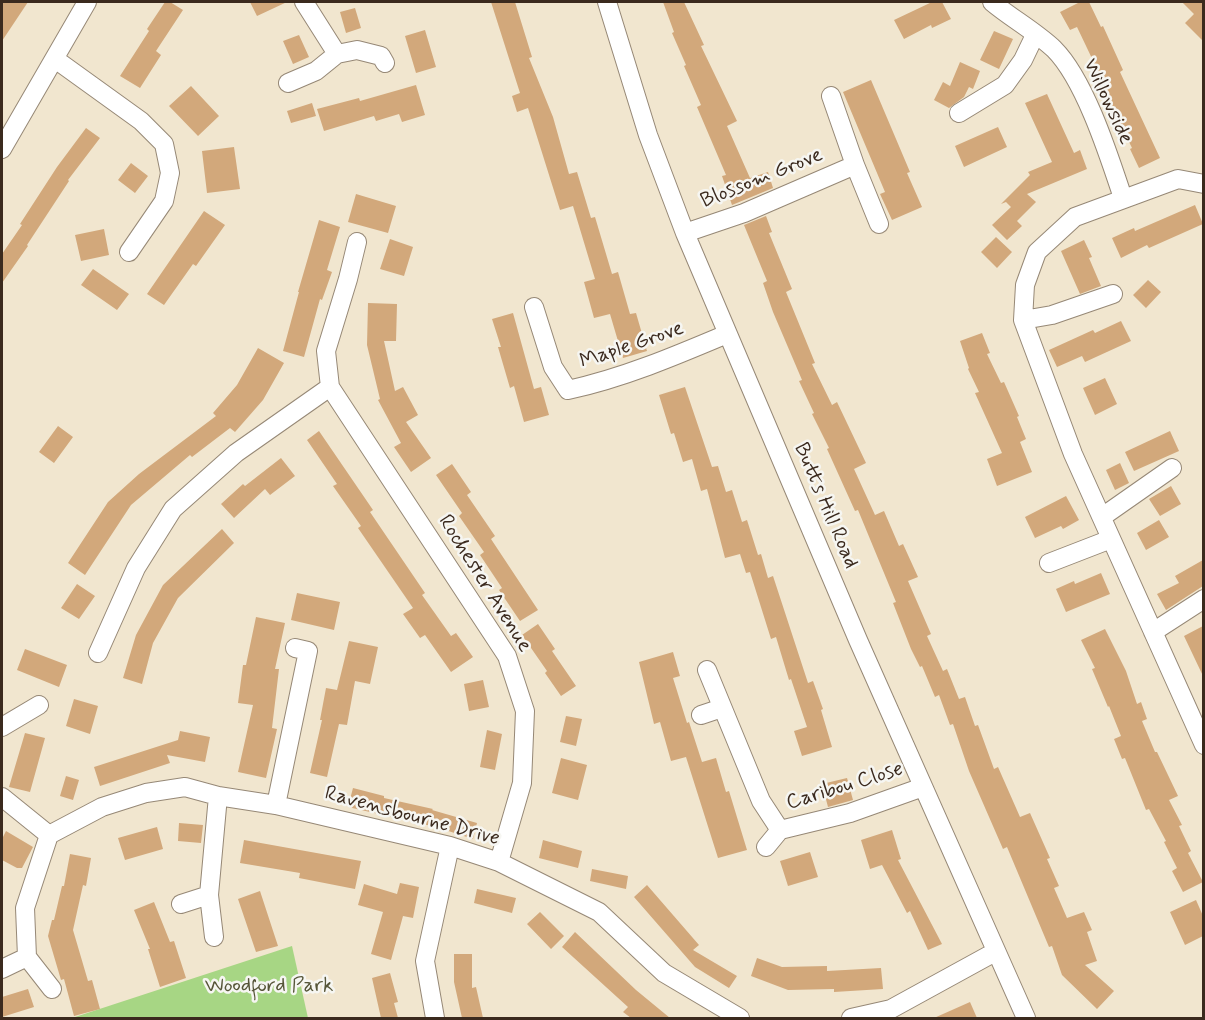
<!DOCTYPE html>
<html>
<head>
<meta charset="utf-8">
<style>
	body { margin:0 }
	#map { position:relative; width:1205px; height:1020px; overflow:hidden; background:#f1e6cf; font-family:Mynerve,sans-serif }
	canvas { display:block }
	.frame { position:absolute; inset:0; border:3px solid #3b2a1e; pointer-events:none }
</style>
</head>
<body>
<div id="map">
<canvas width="1205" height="1020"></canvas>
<div class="frame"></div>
</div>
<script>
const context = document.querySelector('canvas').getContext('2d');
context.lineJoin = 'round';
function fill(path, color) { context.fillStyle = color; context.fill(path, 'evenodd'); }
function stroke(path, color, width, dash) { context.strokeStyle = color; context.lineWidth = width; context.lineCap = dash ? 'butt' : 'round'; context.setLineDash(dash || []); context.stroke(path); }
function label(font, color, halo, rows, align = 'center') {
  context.font = font + ' Mynerve,sans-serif'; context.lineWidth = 5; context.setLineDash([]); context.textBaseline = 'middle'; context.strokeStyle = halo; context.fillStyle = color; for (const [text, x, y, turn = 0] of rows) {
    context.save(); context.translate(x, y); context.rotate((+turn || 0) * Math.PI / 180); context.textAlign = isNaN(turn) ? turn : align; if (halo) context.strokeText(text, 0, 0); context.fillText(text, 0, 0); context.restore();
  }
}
fill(new Path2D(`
	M292 946 308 1018H72Z`), '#a7d684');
fill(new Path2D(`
	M2 2H28L2 41Z
	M165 2H170L183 10 156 51 161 55 140 88 120 76 149 31 147 29Z
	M250 2H287L257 16Z
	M491 2H515L532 57 529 58 553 117 569 174 577 172 591 218 595 217 612 274 618 272 630 314 636 313 647 351 623 358 610 314 594 318 584 282 595 279 573 206 560 210 528 108 517 112 512 96 520 93Z
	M663 2H684L704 45 701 46 737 121 727 126 750 178 768 172 773 188 732 205 722 176 726 175 697 107 701 105 684 66 686 65 672 33 674 32Z
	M932 2H942L951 19 932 28 931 25 904 39 894 20Z
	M1080 2H1089L1101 27 1103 26 1123 70 1120 72 1160 158 1139 168 1130 149 1132 148 1104 91 1107 90 1077 27 1070 30 1060 12Z
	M1182 2H1203V41L1185 23 1194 14Z
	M355 8 361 28 346 33 340 12Z
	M425 30 436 67 416 73 405 36Z
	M994 31 1013 39 999 69 980 60Z
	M299 35 309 57 293 64 283 41Z
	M960 62 980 71 973 89 969 87 964 97 949 108 934 100 943 82 950 86Z
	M871 80 910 172 907 173 922 207 892 220 880 194 885 192 843 92Z
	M416 85 425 115 402 122 399 114 376 121 374 116 324 131 317 109 359 98 360 101Z
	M191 86 219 116 198 136 169 106Z
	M1047 94 1074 153 1080 150 1087 169 1027 194 1036 202 1017 221 1022 226 1007 240 992 225 1011 207 1006 202 1001 204 1030 175 1028 172 1052 162 1025 103Z
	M312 103 316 116 291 123 287 111Z
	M998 127 1007 147 964 167 955 146Z
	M86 128 100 138 68 180 69 181 27 245 28 246 2 283V254L22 225 20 224 57 167Z
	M234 147 240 189 207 193 202 151Z
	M131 163 148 176 135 193 118 180Z
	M356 194 396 206 388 233 348 222Z
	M1195 205 1203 224 1149 248 1147 245 1121 258 1112 238 1134 228 1135 231Z
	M204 211 225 225 196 266 193 264 164 305 147 294Z
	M766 216 772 232 769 233 792 289 786 292 815 363 812 364 832 405 837 402 866 463 854 469 875 515 884 511 899 546 903 544 918 577 908 581 931 634 927 636 943 671 947 669 959 699 965 697 975 726 978 725 994 769 998 767 1020 817 1030 813 1050 858 1047 859 1059 886 1054 888 1067 918 1084 912 1092 930 1087 932 1097 961 1085 965 1114 991 1097 1009 1062 975 1052 946 1049 947 1007 847 1003 849 969 771 953 724 950 725 939 695 935 697 922 666 920 667 911 649 893 603 896 602 858 510 855 511 827 449 829 448 812 414 814 413 799 381 802 380 773 312 763 283 767 281 744 225Z
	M319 220 340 227 327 270 332 272 322 300 320 299 304 357 283 351 299 292H298Z
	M104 229 109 255 81 261 75 235Z
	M996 237 1012 252 997 268 981 252Z
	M390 239 413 247 404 276 380 269Z
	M1084 240 1092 257 1089 258 1101 286 1080 294 1061 251Z
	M93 269 129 294 117 310 81 285Z
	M1148 280 1161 292 1146 308 1133 295Z
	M368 303 397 304 396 341H384L395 391 403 387 418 415 406 422 431 458 411 472 394 447 401 443 378 400 380 399 367 345Z
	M513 313 534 389 541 387 549 415 524 422 514 386 510 388 498 347H501L492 319Z
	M1121 321 1131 341 1085 362 1082 356 1057 367 1049 350 1093 330 1095 333Z
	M982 333 990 353 987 354 1001 383 1004 382 1019 416 1017 417 1026 439 1020 442 1032 472 997 486 987 459 1002 453 975 393 979 392 968 369 969 368 960 341Z
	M258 348 284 363 263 400 235 432 230 428 192 457 190 455 131 505 85 575 68 563 108 502 139 474 216 416 213 413 237 385Z
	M1105 378 1117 404 1095 415 1083 388Z
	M685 387 712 467 718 466 726 492 732 490 742 522 747 520 758 555 761 554 768 578 773 576 808 683 813 681 823 709 821 710 832 747 802 756 794 731 807 727 791 679 789 680 776 637 771 639 750 572 746 573 740 554 725 558 707 489 701 491 692 459 683 462 674 433 671 434 659 395Z
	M58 426 73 437 54 463 39 452Z
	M319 431 373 510 370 512 425 593 422 595 451 636 456 633 473 657 451 672 425 635 420 638 403 614 413 608 358 528 361 526 333 486 337 484 307 440Z
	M1170 431 1179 451 1134 471 1125 452Z
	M281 458 295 476 270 495 265 489 234 518 221 504 243 484 245 486Z
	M1120 463 1129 483 1115 490 1106 470Z
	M452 464 471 492 467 495 495 536 491 539 538 610 520 621 499 590 502 588 480 555 484 552 459 516 462 513 436 475Z
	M1171 486 1181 504 1160 516 1149 499Z
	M1066 496 1079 520 1063 529 1061 526 1035 538 1025 517Z
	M1159 520 1169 537 1146 550 1137 533Z
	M222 529 234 543 178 598 153 643 142 684 123 678 136 635 163 585Z
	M1203 560V586L1166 610 1157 594 1179 583 1175 576Z
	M1101 573 1110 594 1066 612 1056 589 1074 581 1075 584Z
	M77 584 95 596 79 619 61 608Z
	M297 593 340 602 334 630 291 620Z
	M256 617 285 623 275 669H279L272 728 277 729 266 778 238 772 253 705 238 703 243 665H246Z
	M538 624 555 649 552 651 576 686 561 696 545 673 547 671 522 635Z
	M1203 626V676L1184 636Z
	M1105 629 1126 671 1137 704 1141 702 1147 719 1142 721 1155 752H1157L1178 796 1169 800 1182 825 1179 826 1191 851 1188 853 1203 882 1183 892 1172 871 1177 868 1164 842 1166 841 1149 809 1146 810 1125 758 1122 759 1114 739 1121 736 1109 706 1108 707 1092 669 1095 668 1081 640Z
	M349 641 378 647 370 684 355 681 347 725 339 724 327 777 310 773 322 720H320L326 688 337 690Z
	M25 649 67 665 59 687 17 670Z
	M673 652 680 676 673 678 687 723 689 722 702 762 716 758 726 792 729 791 747 850 718 858 686 757 671 761 660 722 654 724 639 662Z
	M483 680 489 707 469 711 464 684Z
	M74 699 98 706 90 734 66 726Z
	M566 716 582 719 576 746 560 742Z
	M487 730 502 734 495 770 480 767Z
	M180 731 210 737 205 762 167 755 170 763 100 786 94 767 178 740Z
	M25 733 45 738 30 792 9 787Z
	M561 758 587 765 578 800 552 793Z
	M66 776 79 780 73 800 60 796Z
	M847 778 853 800 828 807 822 784Z
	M353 788 384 796V798L433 809 432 810 477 823 473 839 436 827 348 807Z
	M179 823 203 825 201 843 178 841Z
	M157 827 163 849 125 860 118 838Z
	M892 830 901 859 898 860 942 944 928 950 910 911 907 913 882 865 870 869 861 840Z
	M6 831 33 847 22 868H17L2 860V839Z
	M244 840 361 861 355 889 299 878 300 873 240 863Z
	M543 840 582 851 578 868 539 858Z
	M810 852 818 877 788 886 780 861Z
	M70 854 91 858 86 886 83 885 73 930 88 981 92 980 100 1009 74 1016 64 979 61 980 48 936 52 920H54L62 886H64Z
	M592 869 628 876 626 889 590 881Z
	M400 883 419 887 413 918 403 916 391 960 371 954 383 912 358 905 364 884 397 894Z
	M647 885 699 945 693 950 737 976 729 988 695 967 634 897Z
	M477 889 516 898 512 913 474 903Z
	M260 891 278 946 256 952 238 899Z
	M1196 900 1203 916V936L1185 945 1170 912Z
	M154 902 170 942 174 941 186 978 160 987 148 949H150L134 910Z
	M540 912 564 936 551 949 527 924Z
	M575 932 636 990 670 1018H631L623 1012 628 1007 562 947Z
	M454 954H472V988L476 987 483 1018H462L454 982Z
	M757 958 782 967 827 966V971L881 968 883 989 834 992V989L788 990 751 976Z
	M390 973 398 1002 394 1003 398 1018H381L372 978Z
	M28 989 34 1007 2 1017V997Z
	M970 1002 977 1018H934Z`), '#d2a87b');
const minor = new Path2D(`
	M304 2 337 54 357 50 381 56 385 63
	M607 2 648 135 685 233 858 640 1026 1018
	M992 2C1011 18 1035 31 1054 49 1085 80 1109 156 1123 198
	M55 59 141 121 164 144 170 173 164 201 129 252
	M288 83 316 71 337 54
	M831 96 855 165
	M959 113 1005 85 1023 60 1035 35
	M2 149 87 2
	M1204 184 1178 179 1075 217 1037 252 1025 285 1023 320 1073 454 1204 745
	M685 233 744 213 855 165 879 224
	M534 307 553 367 568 390C623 378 675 356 727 334
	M1023 320 1052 315 1113 294
	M330 387 326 351 348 279 357 242
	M1102 517 1172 468
	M1049 563 1111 539
	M1153 632 1204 599
	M98 653 136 568 173 509 236 453 330 387 507 656 525 711 522 783 499 862
	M707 670 761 801 780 830 850 813 923 787
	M701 715 722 708
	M2 727 39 705
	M2 797 49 835
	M276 805 308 651 295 648
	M766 847 780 830
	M181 904 209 895
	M214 937 209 895 218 796
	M2 969 27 957
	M52 989 27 957 25 908 49 835 102 807 146 793 185 787 218 796 276 805 450 846 499 862 599 912 664 973 740 1018
	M435 1018 425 961 450 846
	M851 1018 891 1009 995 952`);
stroke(minor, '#968876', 20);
stroke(minor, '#fff', 18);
label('21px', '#3b2a1e', '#f6f6f2', [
	["Willowside",1107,102,65],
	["Blossom Grove",762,179,-22],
	["Maple Grove",632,346,-19],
	["Butts Hill Road",825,506,67],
	["Rochester Avenue",484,584,58],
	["Caribou Close",845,787,-17],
	["Ravensbourne Drive",412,817,15]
]);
label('21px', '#565538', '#f6f6f2', [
	["Woodford Park",269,987]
]);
</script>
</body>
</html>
